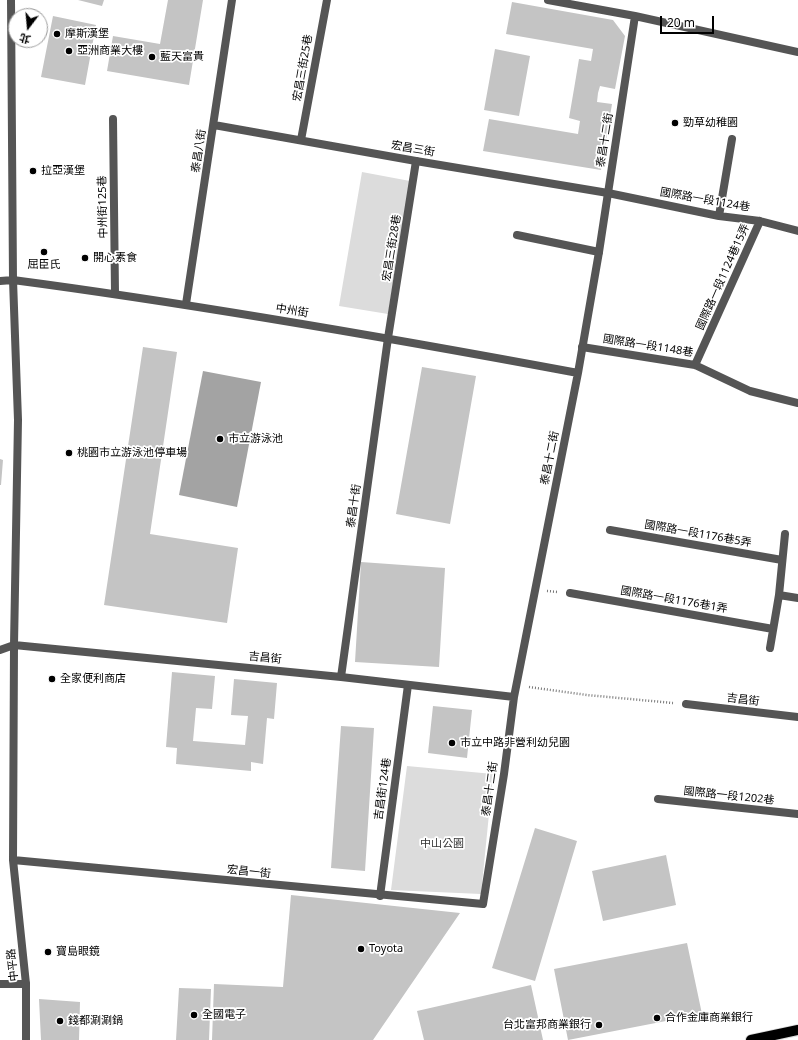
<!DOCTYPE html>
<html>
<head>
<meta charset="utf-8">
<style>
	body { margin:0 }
	#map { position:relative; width:798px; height:1040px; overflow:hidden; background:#fff; font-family:"Noto Sans","Noto Sans TC",sans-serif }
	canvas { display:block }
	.north { position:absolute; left:8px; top:8px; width:40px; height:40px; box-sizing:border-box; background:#fff; border:1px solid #999; border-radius:50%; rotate:196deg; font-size:11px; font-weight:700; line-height:16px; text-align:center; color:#000 }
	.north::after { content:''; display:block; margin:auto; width:14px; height:18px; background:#000; clip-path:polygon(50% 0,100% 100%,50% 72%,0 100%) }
	.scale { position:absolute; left:660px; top:16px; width:54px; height:18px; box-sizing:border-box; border:2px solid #000; border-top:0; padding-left:5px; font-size:12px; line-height:14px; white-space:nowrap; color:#000; -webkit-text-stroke:3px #fff; paint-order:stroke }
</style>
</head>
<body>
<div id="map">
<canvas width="798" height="1040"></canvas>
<div class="north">北</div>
<div class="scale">20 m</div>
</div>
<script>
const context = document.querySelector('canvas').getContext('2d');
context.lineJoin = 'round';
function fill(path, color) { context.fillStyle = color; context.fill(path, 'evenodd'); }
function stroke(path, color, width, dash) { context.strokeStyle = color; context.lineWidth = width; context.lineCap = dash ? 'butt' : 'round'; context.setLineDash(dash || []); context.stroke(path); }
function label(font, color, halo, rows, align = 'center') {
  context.font = font + ' "Noto Sans","Noto Sans TC",sans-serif'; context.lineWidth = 3.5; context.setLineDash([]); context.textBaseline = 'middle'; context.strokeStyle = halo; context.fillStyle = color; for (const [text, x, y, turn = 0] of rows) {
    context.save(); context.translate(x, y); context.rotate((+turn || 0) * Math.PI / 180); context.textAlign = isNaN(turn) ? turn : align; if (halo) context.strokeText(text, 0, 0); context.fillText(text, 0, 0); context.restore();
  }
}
fill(new Path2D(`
	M362 172 410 181 388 314 339 306Z
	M407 766 493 774 481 894 391 890Z`), '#dcdcdc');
fill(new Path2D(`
	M203 371 261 382 237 507 179 495Z`), '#a3a3a3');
fill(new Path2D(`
	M78 0H104L102 6Z
	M168 0H203L189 85 107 71 113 36 160 44Z
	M512 2 613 20 625 36 615 89 600 86 598 93 597 102 612 104 601 170 483 151 489 119 578 134 580 121 569 118 574 89 579 59 591 61 593 49 506 34Z
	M53 16 96 25 85 85 41 77Z
	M495 49 530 56 519 116 484 110Z
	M143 347 177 352 150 534 238 548 227 623 104 605Z
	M422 367 476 376 450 524 396 514Z
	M0 459 3 460 1 485H0Z
	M361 562 445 568 439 667 355 662Z
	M172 672 215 676 212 709 196 708 193 741 245 745 248 716 231 715 234 679 277 683 274 719 267 718 263 764 251 762V771L176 764 177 748 166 747Z
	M433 706 472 710 467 758 428 753Z
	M341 726 374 728 365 871 331 868Z
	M535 828 577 841 535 981 492 968Z
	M666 855 676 905 603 921 592 871Z
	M291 895 460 913 373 1040H212L214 984 283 987Z
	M687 943 702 1014 568 1040 554 969Z
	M531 985 543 1040H424L417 1011Z
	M179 988 211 989 209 1040H176Z
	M39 999 80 1002 79 1040H41Z`), '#c4c4c4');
const primary = new Path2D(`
	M751 1040 798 1030`);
stroke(primary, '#dbdbdb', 12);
stroke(new Path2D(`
	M547 591 558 592
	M529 687 587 695 673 703`), '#777', 2.5, [1, 2]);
stroke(new Path2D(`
	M113 119 115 293
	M214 125 416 161 608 193 719 216 760 221 798 231
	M301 140 327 0
	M719 216 732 139
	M517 235 599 252
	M186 304 232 0
	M582 347 695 365 750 391 798 403
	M695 365 760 221
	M610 530 782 560
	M570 593 773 629
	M779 595 798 598
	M770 648 779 595 785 534
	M658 799 798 814
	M380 896 408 685
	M0 984H26`), '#555', 8);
stroke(new Path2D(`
	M11 0 13 280 18 420 14 645 13 860 26 984V1040
	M548 0 635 16 798 52
	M0 281 13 280C202 305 390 338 578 373
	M0 650 14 645 341 677 514 697
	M341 677 388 338 416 161
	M686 704 798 717
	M13 860 483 904 504 774 514 697 578 373 599 252 635 16`), '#555', 8);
stroke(primary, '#000', 10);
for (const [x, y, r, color] of [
	[57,34,4,"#000"],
	[69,51,4,"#000"],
	[152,57,4,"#000"],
	[675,123,4,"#000"],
	[33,171,4,"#000"],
	[44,252,4,"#000"],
	[85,258,4,"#000"],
	[220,439,4,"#000"],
	[69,453,4,"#000"],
	[52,679,4,"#000"],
	[452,743,4,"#000"],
	[361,949,4,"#000"],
	[48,952,4,"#000"],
	[194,1015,4,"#000"],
	[657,1018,4,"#000"],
	[60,1021,4,"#000"],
	[599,1025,4,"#000"]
]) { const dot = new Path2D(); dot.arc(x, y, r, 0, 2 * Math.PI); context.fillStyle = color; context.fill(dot); stroke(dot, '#fff', 1.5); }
label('11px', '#000', '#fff', [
	["摩斯漢堡",65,34],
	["亞洲商業大樓",77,51],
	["藍天富貴",160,57],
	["勁草幼稚園",683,123],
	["拉亞漢堡",41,171],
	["開心素食",93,258],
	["屈臣氏",44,265,"center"],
	["市立游泳池",228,439],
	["桃園市立游泳池停車場",77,453],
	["全家便利商店",60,679],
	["市立中路非營利幼兒園",460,743],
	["Toyota",369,949],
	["寶島眼鏡",56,952],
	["全國電子",202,1015],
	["合作金庫商業銀行",665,1018],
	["錢都涮涮鍋",68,1021],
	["台北富邦商業銀行",591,1025,"right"]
], 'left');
label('11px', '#000', '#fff', [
	["宏昌三街25巷",303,68,-80],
	["泰昌十二街",605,140,-81],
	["宏昌三街",413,149,10],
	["泰昌八街",199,151,-81],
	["國際路一段1124巷",705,200,10],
	["中州街125巷",103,207,-91],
	["宏昌三街28巷",392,248,-81],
	["國際路一段1124巷15弄",723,277,-66],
	["中州街",292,311,9],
	["國際路一段1148巷",648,346,9],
	["泰昌十二街",550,458,-79],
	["泰昌十街",354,506,-82],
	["國際路一段1176巷5弄",698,534,10],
	["國際路一段1176巷1弄",674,600,10],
	["吉昌街",265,658,6],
	["吉昌街",743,700,7],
	["吉昌街124巷",383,789,-82],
	["泰昌十二街",490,789,-82],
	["國際路一段1202巷",729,796,6],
	["宏昌一街",249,872,6],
	["中平路",13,965,-96]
]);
label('11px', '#333', '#fff', [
	["中山公園",442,844]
]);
</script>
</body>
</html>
